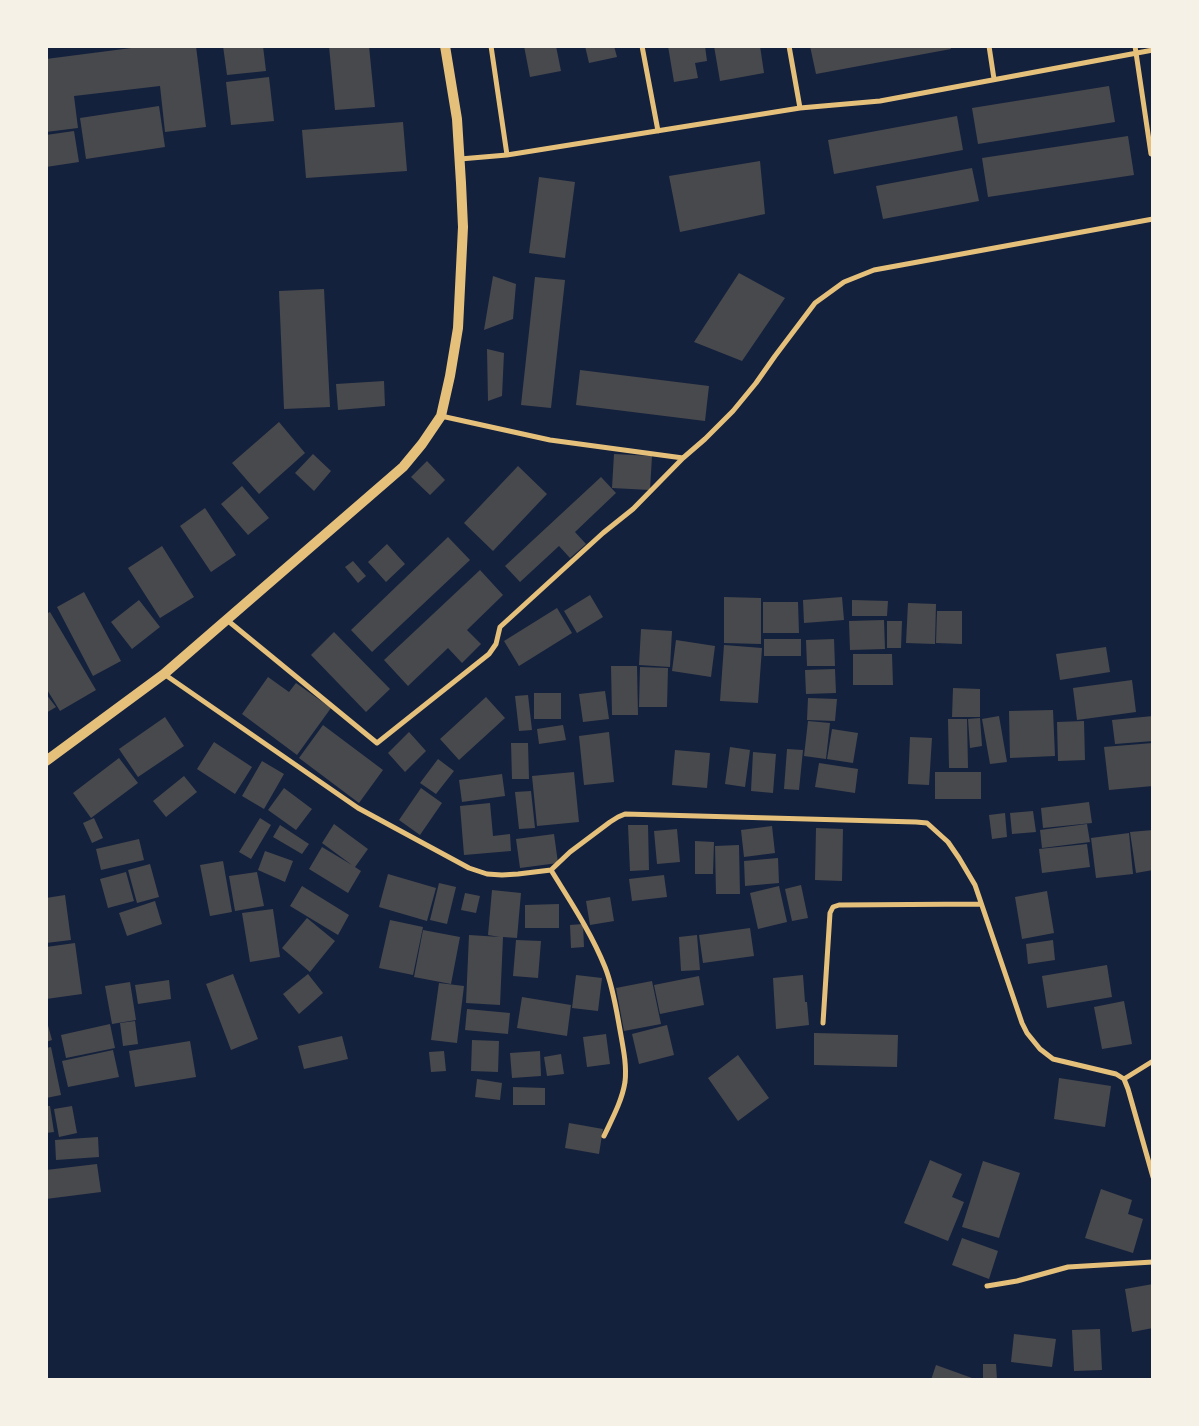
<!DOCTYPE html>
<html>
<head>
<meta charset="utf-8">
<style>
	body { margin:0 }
	#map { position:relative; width:1199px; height:1426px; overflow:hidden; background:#14213d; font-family:Commissioner,sans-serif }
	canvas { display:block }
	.frame { position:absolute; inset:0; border:48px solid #f6f1e7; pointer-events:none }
</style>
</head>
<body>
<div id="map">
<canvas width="1199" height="1426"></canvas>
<div class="frame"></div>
</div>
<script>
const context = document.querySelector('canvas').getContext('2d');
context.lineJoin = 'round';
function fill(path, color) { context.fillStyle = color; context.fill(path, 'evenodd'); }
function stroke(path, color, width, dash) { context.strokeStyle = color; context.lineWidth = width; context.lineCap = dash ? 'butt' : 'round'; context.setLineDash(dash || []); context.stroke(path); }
fill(new Path2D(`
	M147 46H196L206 127 165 132 160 86 74 96 78 128 46 132V59Z
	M223 46H263L266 71 227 75Z
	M329 46H369L375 107 335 110Z
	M524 46H556L561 71 530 77Z
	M585 46H614L617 57 589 63Z
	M668 46H705L707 61 695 63 698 78 674 82Z
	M714 46H760L764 73 720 81Z
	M810 46H950L951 49 816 74Z
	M269 77 274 121 231 125 226 82Z
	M1109 86 1115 122 978 144 972 108Z
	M159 106 165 147 86 159 80 118Z
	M957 116 963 150 834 174 828 140Z
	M403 122 407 171 306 178 302 130Z
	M74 131 79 162 46 167V135Z
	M1128 136 1134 175 988 197 982 158Z
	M760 161 765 214 680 232 669 176Z
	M972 168 979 201 883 219 876 186Z
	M539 177 575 182 565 258 529 253Z
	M739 273 785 298 742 361 694 342Z
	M493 276 516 284 513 319 484 330Z
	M535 277 565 280 551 408 521 405Z
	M324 289 330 407 284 409 279 291Z
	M487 349 504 353 502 396 488 401Z
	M580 370 709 386 705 421 576 405Z
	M384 381 385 406 338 410 336 384Z
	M279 422 305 453 259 494 232 463Z
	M313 454 331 471 314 491 295 473Z
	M614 454 652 456 650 490 612 488Z
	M427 461 445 480 430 495 411 477Z
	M518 466 547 494 493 551 464 523Z
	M601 477 616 493 575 532 586 544 570 558 559 546 520 582 505 566Z
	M242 486 269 518 248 535 221 504Z
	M205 508 236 555 211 572 180 526Z
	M448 537 470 560 372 652 351 630Z
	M387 544 405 564 386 582 368 562Z
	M162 546 194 597 160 618 128 568Z
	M353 561 366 576 358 583 345 567Z
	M480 570 503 595 467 630 481 644 462 663 448 648 408 686 384 660Z
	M84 592 121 661 93 676 57 607Z
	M590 595 603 617 577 633 564 611Z
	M724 597 761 598V644L724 643Z
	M842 597 844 620 804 623 803 600Z
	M139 600 160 627 132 649 111 622Z
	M852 600 888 601 887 616H852Z
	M763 602H798L799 633H763Z
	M908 603 936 604 935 644 906 643Z
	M557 608 572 633 519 666 504 641Z
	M937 611H962V644L936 643Z
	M50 612 96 690 60 711 46 688V614Z
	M884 620 885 649 850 650 849 621Z
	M887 621H902L901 648H887Z
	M641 629 672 631 670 667 639 665Z
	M334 632 390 689 366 712 311 655Z
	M764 639H801V656H764Z
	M834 639 835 666H807L806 640Z
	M676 640 715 646 711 677 672 671Z
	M724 645 762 648 758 703 720 701Z
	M1106 647 1110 672 1060 680 1056 654Z
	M853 654H892L893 685H853Z
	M611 666H637L638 715H612Z
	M640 667 668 668 667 707H639Z
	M835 669 836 693 806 694 805 670Z
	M268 677 289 692 296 683 331 708 297 755 242 714Z
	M1132 680 1136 712 1077 720 1073 688Z
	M953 688 980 689V717H952Z
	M605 691 609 719 583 722 579 694Z
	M534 693H561V719H534Z
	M46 694 56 707 46 713Z
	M528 695 532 730 519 731 515 696Z
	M486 697 505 718 459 760 440 739Z
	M808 698 837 699 835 721 807 720Z
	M1053 710 1055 756 1010 758 1009 711Z
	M999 716 1007 762 990 764 982 719Z
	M1153 716V741L1115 744 1112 720Z
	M165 717 184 746 138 777 119 749Z
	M980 718 982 746 970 748 968 719Z
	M948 719H967L968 768H949Z
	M808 721 830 723 826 759 804 756Z
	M1084 721 1085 760 1058 761 1057 722Z
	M323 725 383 770 359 803 299 758Z
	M563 725 566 740 539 744 537 729Z
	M832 729 858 733 853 763 827 759Z
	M409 732 426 751 405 772 388 753Z
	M609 732 614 782 584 785 579 736Z
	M910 737 932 738 929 785 908 784Z
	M214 742 252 767 235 794 197 769Z
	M511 743H528L529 779H512Z
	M1153 743V786L1109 790 1104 747Z
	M730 747 750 750 745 787 725 784Z
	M787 749 803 750 799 790 784 789Z
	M675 750 710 753 707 788 672 785Z
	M753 752 776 754 773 793 751 791Z
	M119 758 138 783 91 818 73 793Z
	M438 759 454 771 436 794 420 783Z
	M262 761 284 774 264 809 242 796Z
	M819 763 858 769 855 793 815 787Z
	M574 772 579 822 537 826 532 776Z
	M935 772H981V799H935Z
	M502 774 505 796 462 802 459 780Z
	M184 776 197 792 166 817 153 801Z
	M284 788 312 809 296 830 268 810Z
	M421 788 442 803 420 835 399 820Z
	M531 791 535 828 519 829 515 792Z
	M1089 802 1092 823 1043 828 1041 808Z
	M490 803 493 836 510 834 511 851 464 855 460 806Z
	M1033 811 1036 832 1012 834 1010 813Z
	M1005 813 1007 837 992 839 989 815Z
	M94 818 103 838 92 843 83 823Z
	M260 818 271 825 251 859 239 852Z
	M334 824 368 849 355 867 361 871 348 893 309 869 322 847 352 865 322 843Z
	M1087 824 1090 842 1042 848 1040 830Z
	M280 825 309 844 302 854 273 837Z
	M628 825H648L649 870 630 871Z
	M772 826 775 853 744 857 741 830Z
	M816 828 843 829 842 881 815 880Z
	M677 829 680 862 657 864 654 831Z
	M1153 830V870L1136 873 1130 832Z
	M1129 833 1133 874 1096 878 1091 838Z
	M554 834 558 863 520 868 516 839Z
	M139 839 144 860 101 870 96 849Z
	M695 841 714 842 713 874H695Z
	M1087 844 1090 867 1042 873 1039 849Z
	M739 845 740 894H716L715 846Z
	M265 851 293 861 285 882 258 870Z
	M778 858 779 883 745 886 744 861Z
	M223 861 232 912 210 916 200 865Z
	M150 864 159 897 137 903 128 870Z
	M126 872 134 901 108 908 100 879Z
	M257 872 264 906 235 911 229 876Z
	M388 874 436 888 427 921 379 907Z
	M664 875 667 897 632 901 629 879Z
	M439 883 456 887 447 924 430 920Z
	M801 885 808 918 792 921 785 889Z
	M302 886 349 915 338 935 290 906Z
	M779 886 787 922 758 929 750 893Z
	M492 890 521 893 517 938 503 937 500 1005 466 1003 469 935 500 937 488 935Z
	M1047 891 1054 933 1022 939 1015 897Z
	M465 893 480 896 476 913 461 910Z
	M65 895 71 940 46 943V898Z
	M610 897 614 921 590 925 586 901Z
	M155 901 162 924 127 936 119 913Z
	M559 904V928H525V905Z
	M273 909 280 957 250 962 242 913Z
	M307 918 335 941 310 972 282 948Z
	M390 920 423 927 413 975 379 968Z
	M583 924 584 947 571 948 570 925Z
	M750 928 754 956 703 963 699 935Z
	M423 930 460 937 451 984 414 977Z
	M697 935 700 970 681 971 679 937Z
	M516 940 541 941 538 978 513 976Z
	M1053 940 1055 960 1028 964 1026 944Z
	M75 943 82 994 46 999V947Z
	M1107 965 1112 997 1047 1008 1042 976Z
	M233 974 258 1039 231 1050 206 984Z
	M308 974 323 993 299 1014 283 994Z
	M576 975 602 978 598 1011 572 1008Z
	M803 975 805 1002H807L809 1025 776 1029 773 978Z
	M699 976 704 1005 660 1014 654 985Z
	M169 980 171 999 138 1004 135 985Z
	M652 981 661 1024 624 1031 616 988Z
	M130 982 136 1020 112 1024 105 986Z
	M439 983 464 986 457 1043 431 1040Z
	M522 997 571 1005 567 1036 517 1028Z
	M1124 1001 1132 1044 1102 1049 1094 1007Z
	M467 1009 510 1013 508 1034 465 1030Z
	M46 1018 52 1040 46 1042Z
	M135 1021 138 1044 123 1046 120 1023Z
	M110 1024 115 1048 66 1058 61 1035Z
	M667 1025 674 1055 639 1064 632 1034Z
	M814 1033 898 1035 897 1067 814 1065Z
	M606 1034 610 1064 587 1067 583 1037Z
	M342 1036 348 1059 304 1069 298 1046Z
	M472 1040 499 1041 498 1072 471 1071Z
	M190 1041 196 1077 135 1087 129 1051Z
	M51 1047 61 1095 46 1098V1048Z
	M113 1050 119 1077 68 1087 62 1061Z
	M444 1051 446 1071 431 1072 429 1052Z
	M540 1051 541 1076 512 1078 510 1053Z
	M561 1054 564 1074 547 1076 544 1057Z
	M738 1055 769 1098 738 1121 708 1078Z
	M1059 1078 1111 1086 1105 1127 1054 1119Z
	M477 1079 502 1083 500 1100 475 1097Z
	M513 1087 545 1088V1105H513Z
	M46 1106H50L54 1132 46 1133Z
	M72 1106 77 1133 59 1137 54 1109Z
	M569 1123 603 1129 599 1154 565 1148Z
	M98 1137 99 1157 56 1160 55 1140Z
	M930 1160 962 1174 952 1197 964 1202 948 1241 904 1223Z
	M983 1161 1020 1173 999 1238 962 1227Z
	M97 1164 101 1192 46 1199V1170Z
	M1101 1189 1132 1200 1128 1214 1143 1219 1133 1253 1085 1238Z
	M962 1238 998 1251 989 1279 952 1265Z
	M1153 1284V1328L1132 1332 1125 1289Z
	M1100 1329 1102 1370 1074 1371 1072 1330Z
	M1014 1334 1056 1339 1052 1367 1011 1362Z
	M983 1364H996L997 1380H983Z
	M936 1365 972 1378 971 1380H931Z`), '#48494c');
stroke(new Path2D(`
	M491 46 507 155
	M642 46 658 131
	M789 46 800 108 880 101 1153 50
	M989 46 994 79
	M1135 46 1151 154
	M460 159 507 155 800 108
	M441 416 550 440 683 458
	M227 620 377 743 489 654 496 644 500 627 603 533 633 509 683 458 705 439 733 411 756 383 775 356 815 303 844 282 874 270 1153 219
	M164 674 358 808 469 868 487 874 502 875 518 874 551 870 570 852 610 822 618 817 625 814 916 822 927 823 948 842 959 858 975 885 1022 1023 1027 1033 1040 1049 1053 1059 1116 1074 1124 1079 1128 1089 1153 1177
	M551 870C570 901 591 932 605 967 613 987 616 1008 620 1030 623 1047 627 1065 625 1082 622 1101 612 1119 604 1136
	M823 1023 830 913 833 907 839 905 981 904
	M1124 1079 1153 1061
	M987 1286 1017 1281 1068 1267 1153 1262`), '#e5c07b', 5);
stroke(new Path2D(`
	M46 761 164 674 403 467 422 444 441 416 450 376 458 328 463 227 461 183 457 119 445 46`), '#e5c07b', 10);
</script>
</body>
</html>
